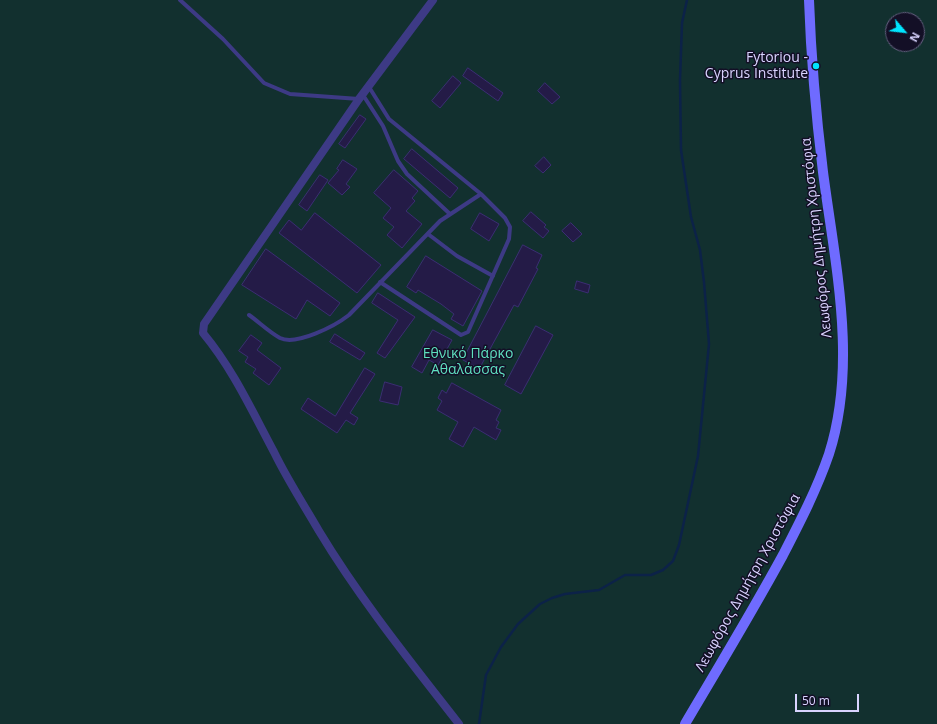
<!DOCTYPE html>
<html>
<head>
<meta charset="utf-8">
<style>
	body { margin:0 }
	#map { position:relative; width:937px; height:724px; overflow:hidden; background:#130f26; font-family:"Open Sans",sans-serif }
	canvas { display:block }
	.north { position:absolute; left:885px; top:12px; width:40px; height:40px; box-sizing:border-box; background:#130f26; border:1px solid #625e7d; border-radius:50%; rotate:118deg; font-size:11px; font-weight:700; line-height:16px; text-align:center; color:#d9d4ff }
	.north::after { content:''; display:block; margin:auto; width:14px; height:18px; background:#00e5ff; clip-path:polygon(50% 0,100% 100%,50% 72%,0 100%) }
	.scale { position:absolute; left:795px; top:694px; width:64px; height:18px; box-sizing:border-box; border:2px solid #d9d4ff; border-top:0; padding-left:5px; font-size:12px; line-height:14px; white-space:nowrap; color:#d9d4ff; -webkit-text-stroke:3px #130f26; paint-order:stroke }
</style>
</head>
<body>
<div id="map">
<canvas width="937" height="724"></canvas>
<div class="north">N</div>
<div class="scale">50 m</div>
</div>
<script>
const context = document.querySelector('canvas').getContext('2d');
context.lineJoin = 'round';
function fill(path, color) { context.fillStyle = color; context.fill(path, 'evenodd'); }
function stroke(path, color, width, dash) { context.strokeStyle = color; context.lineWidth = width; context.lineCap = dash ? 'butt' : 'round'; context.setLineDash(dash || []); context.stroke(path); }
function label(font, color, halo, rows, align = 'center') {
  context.font = font + ' "Open Sans",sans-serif'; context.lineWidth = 3; context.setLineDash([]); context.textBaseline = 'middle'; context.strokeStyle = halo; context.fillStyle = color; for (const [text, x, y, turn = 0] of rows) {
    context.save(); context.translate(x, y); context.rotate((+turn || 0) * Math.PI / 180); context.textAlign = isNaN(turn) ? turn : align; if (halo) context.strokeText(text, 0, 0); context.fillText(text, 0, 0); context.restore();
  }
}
fill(new Path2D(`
	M0 0H937V724H0ZM893 20H917V44H893Z`), '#12302f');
stroke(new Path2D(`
	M479 724 486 675 501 647 518 624 540 604 552 598 565 594 599 590 625 575H651L663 570 673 561 679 545 698 456 709 344 704 282 700 250 691 217 681 150 680 80 682 23 687 0`), '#0c2248', 2.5);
const building = new Path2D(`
	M468 68 503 93 498 101 463 76Z
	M453 76 461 83 440 108 432 101Z
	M545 83 560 97 552 104 538 91Z
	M360 115 366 119 345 148 339 144Z
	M412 149 458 188 450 198 404 159Z
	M544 157 551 165 543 173 535 166Z
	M343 160 357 169 346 184 350 187 342 195 328 183 339 170 337 169Z
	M394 170 418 191 412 198 415 201 406 211 422 224 402 248 387 235 394 227 383 218 391 208 374 193Z
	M320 175 328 180 307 211 299 205Z
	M531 212 546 225 544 227 549 231 543 238 523 221Z
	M315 213 381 265 357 293 279 233 289 220 301 230Z
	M480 213 499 224 489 241 471 229Z
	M571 223 582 234 573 242 562 231Z
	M523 245 542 255 536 268 538 269 518 307 514 305 478 371 472 368 474 366 463 360Z
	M266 249 340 303 330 316 307 300 296 319 242 285Z
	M426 256 482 291 463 326 451 319 454 314 441 304 418 290 416 293 407 287Z
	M577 281 590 285 588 293 575 289Z
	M378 293 415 317 385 358 377 353 398 320 372 303Z
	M536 326 553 335 521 394 505 385Z
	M433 330 452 340 438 365 429 360 422 373 412 367Z
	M335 334 365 353 360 360 330 342Z
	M251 335 262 343 257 350 281 368 269 385 253 373 256 369 245 362 248 357 239 351Z
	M365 368 375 374 350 413 358 418 354 425 346 420 337 433 301 409 308 398 335 416Z
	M385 382 402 387 398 405 380 401Z
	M452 383 501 410 496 420 499 422 496 428 501 430 496 440 474 427 463 447 449 439 458 422 437 410 442 401 438 398 442 390 446 393Z`);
fill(building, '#241b47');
stroke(building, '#3b2d73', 1);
stroke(new Path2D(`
	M180 0 223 39 264 83 290 94 359 99
	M369 87 389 119 481 194 505 218 510 227 509 239 468 332 461 335 380 282
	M363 95 383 126 398 161 407 174 450 214
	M428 234 457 256 493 276
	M249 315C259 322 269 332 280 338 296 346 335 326 349 315L440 221 481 194`), '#3d3a85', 4);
stroke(new Path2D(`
	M433 0 359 99 204 324 203 333C233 369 252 411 274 452 287 479 304 505 319 531 360 599 410 661 459 724`), '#3d3a85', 8);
stroke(new Path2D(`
	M685 724C718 668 752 612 783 555 800 522 817 489 829 454 858 363 835 264 823 172 816 115 811 57 809 0`), '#6f6bff', 10);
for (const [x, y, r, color] of [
	[816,66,4,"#00e5ff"]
]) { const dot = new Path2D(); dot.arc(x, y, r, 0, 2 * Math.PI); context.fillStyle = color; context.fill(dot); stroke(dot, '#130f26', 1.5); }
label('14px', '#d9d4ff', '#130f26', [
	["Fytoriou -",808,58],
	["Cyprus Institute",808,74]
], 'right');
label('14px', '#d9d4ff', '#130f26', [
	["Λεωφόρος Δημήτρη Χριστόφια",817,238,-96],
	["Λεωφόρος Δημήτρη Χριστόφια",748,583,-61]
]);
label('14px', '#5fe0c0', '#130f26', [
	["Εθνικό Πάρκο",468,354],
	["Αθαλάσσας",468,370]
]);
</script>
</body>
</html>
